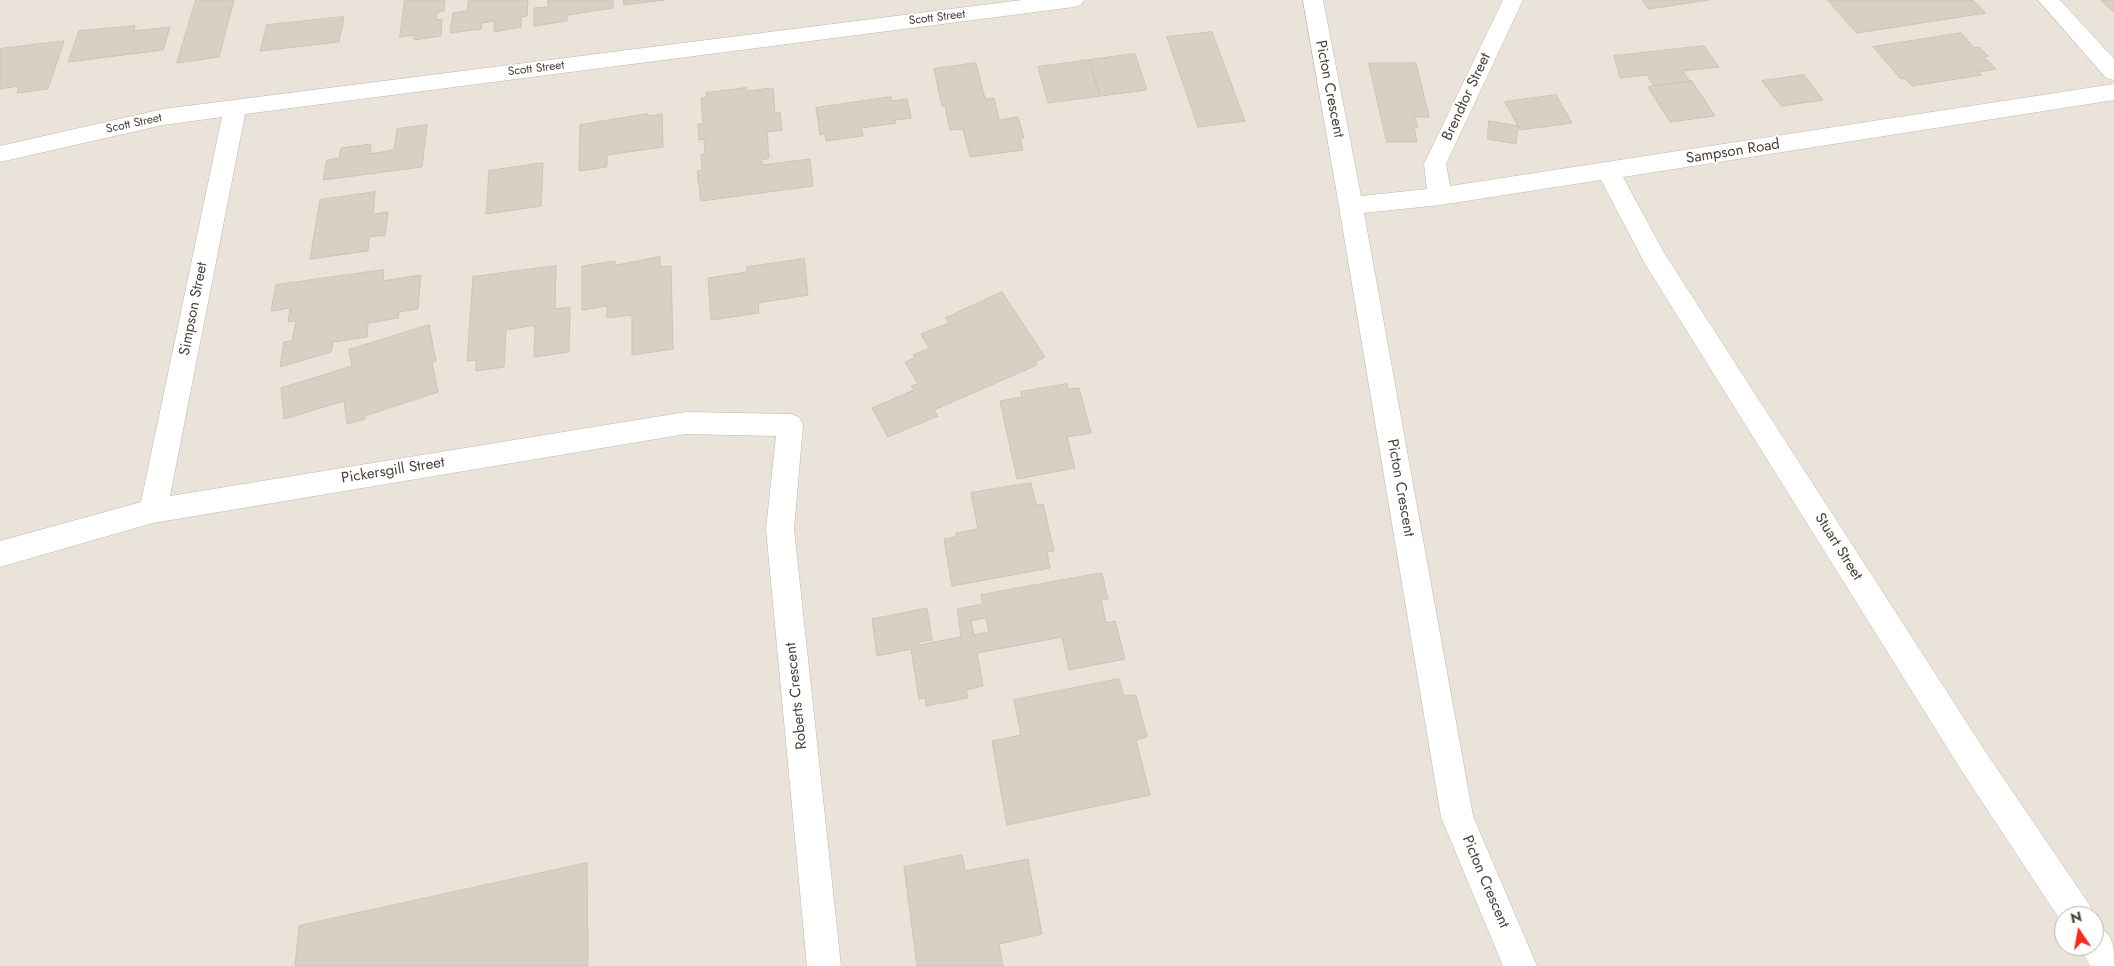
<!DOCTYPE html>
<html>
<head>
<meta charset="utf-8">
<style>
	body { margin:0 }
	#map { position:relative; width:2114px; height:966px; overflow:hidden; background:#f6f1eb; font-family:Jost,sans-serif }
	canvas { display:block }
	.north { position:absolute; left:2054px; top:906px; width:50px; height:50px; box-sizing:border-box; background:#fff; border:1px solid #b7b3b0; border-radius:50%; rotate:348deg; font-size:14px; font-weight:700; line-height:20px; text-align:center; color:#4a4239 }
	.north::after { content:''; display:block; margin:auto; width:18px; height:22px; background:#fa291e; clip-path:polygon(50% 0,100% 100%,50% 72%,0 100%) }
</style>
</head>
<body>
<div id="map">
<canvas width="2114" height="966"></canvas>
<div class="north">N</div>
</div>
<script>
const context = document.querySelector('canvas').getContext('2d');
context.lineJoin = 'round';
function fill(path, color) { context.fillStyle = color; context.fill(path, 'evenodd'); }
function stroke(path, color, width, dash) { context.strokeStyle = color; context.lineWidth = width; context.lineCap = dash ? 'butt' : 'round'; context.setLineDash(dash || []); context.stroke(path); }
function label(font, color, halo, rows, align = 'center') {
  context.font = font + ' Jost,sans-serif'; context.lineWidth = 4; context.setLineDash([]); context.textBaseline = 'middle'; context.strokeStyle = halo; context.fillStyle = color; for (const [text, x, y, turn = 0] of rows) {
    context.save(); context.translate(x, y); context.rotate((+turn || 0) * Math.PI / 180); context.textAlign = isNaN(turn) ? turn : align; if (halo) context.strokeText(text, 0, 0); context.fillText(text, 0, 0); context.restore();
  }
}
fill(new Path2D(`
	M0 0H2114V966H0ZM2064 916H2094V946H2064Z`), '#e9e3d9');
const building = new Path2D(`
	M196 0H234L219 57 177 63Z
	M405 0H445L444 11 437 12 436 20 442 19 441 36 414 40V35L400 37Z
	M469 0H528L527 16 521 17V27L494 32 495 21 482 23 481 29 450 33 453 13 467 11Z
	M548 0H613V8L567 15V21L534 26V8L548 7Z
	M624 0H664L624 5Z
	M1643 0H1709L1649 9Z
	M1828 0H1973L1986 13 1857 33Z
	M2101 0H2114V12L2108 7Z
	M344 17 339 42 260 51 267 25Z
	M135 26 134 31 170 27 163 50 68 62 79 31Z
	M1212 32 1245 121 1198 127 1167 37Z
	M1961 33 1974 48 1979 47 1988 56 1984 57 1996 69 1979 72 1982 75 1912 86 1905 78 1901 79 1873 47Z
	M64 41 48 89 17 93 19 86 0 89V49Z
	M1704 46 1719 67 1683 71 1690 82 1654 86 1647 75 1620 78 1614 56Z
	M1135 54 1147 90 1100 96 1089 60Z
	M1089 60 1100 96 1048 103 1038 67Z
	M976 63 985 99 994 98 999 120 1018 117 1024 138H1020L1023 150 970 157 963 129 950 130 945 106H942L934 69Z
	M1369 63H1416L1429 117H1415L1418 128H1414L1417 142H1387Z
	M1804 75 1823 100 1781 106 1762 81Z
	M1692 81 1715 116 1670 122 1648 87Z
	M746 88 747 91 773 88 775 113 780 112 782 130 767 132 769 158 762 160V165L810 159 813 186 701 201 697 171 702 170 701 155 705 154 704 139 699 140 698 124H703L701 98 707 97 706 93Z
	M1556 95 1572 123 1520 130 1505 102Z
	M891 97 892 101 907 99 911 118 895 120 896 123 861 128 863 136 826 141 825 134 820 135 816 108Z
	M648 114V116L662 114 663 147 607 155V167L579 171 580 125Z
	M1489 121 1518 126 1516 144 1488 139Z
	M427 125 422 167 323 180 327 160 339 158 341 148 371 144 370 154 394 150 397 129Z
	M543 163 541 206 486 214 489 171Z
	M375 192 373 214 388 212 385 235 369 237 368 251 310 259 320 200Z
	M660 257V267L671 266 673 349 632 355V315L607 318V306L582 310V266L615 261V265Z
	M804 259 808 295 758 303 759 313 711 320 708 278 747 272V267Z
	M556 266 555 309 570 307 569 352 534 357 535 325 506 330 504 367 476 371V360L467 361 473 277Z
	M384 270 383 281 421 275 418 309 399 312 398 318 368 323 367 337 333 342 331 352 280 367 284 342 292 341 296 321 288 322 290 308 271 311 276 285Z
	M1002 292 1045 357 1035 362 1037 365 934 410 938 416 888 437 872 408 914 390 911 386 918 384 905 362 915 358 913 355 929 348 921 334 949 323 946 318Z
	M429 325 436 361 432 363 438 392 365 416V419L347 424 344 401 284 419 281 388 352 366 349 350Z
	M1067 384 1068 389 1079 388 1091 433 1067 437 1075 468 1017 479 1000 401 1022 397 1021 392Z
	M1031 483 1036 505 1043 504 1054 551 1047 552 1050 568 952 586 944 539 956 537V533L978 529 971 493Z
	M1102 573 1108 599 1101 600 1106 623 1115 621 1125 659 1069 670 1062 637 977 653 983 686 966 690 968 698 926 706 925 698 919 699 911 649 877 656 872 619 927 608 932 640 918 642 919 645 961 637 957 609 983 604 981 595ZM986 618 989 632 974 635 971 621Z
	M1119 679 1124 696 1136 695 1147 737 1136 740 1150 795 1007 825 992 741 1021 735 1014 700Z
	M962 855 965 871 1028 859 1042 934 999 944 1003 966H917L904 867Z
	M587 863 588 966H295L299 926Z`);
fill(building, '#dacfc3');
stroke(building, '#d2c3b4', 1);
const minor = new Path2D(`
	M1022 0H1084L1081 5 1074 7 245 114 170 496 686 412 790 414 799 417 803 425 794 529 841 966H807L766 529 776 436 686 434 153 523 0 567V541L141 502 222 117 163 125 0 162V146L163 109Z
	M1303 0H1323L1361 196 1427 189 1424 164 1503 0H1523L1446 164 1450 186 2114 84V100L1623 177 1663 251 1985 751 2089 904 2094 916H2064V926L1963 773 1645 264 1601 180 1440 205 1364 213 1473 816 1537 966H1503L1441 817 1339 206Z
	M2038 0H2060L2114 59V80L2106 78Z
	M2094 925C2114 934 2114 944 2114 966H2090L2079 946H2094Z`);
stroke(minor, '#c1b8ad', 1);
fill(minor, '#fff');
label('12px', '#4a4239', '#fff', [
	["Scott Street",937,18,-7],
	["Scott Street",536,69,-7],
	["Scott Street",134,124,-12]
]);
label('15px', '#4a4239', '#fff', [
	["Picton Crescent",1329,89,79],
	["Brendtor Street",1467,97,-65],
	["Sampson Road",1733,152,-9],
	["Simpson Street",194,309,-79],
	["Pickersgill Street",393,471,-9],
	["Picton Crescent",1400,488,80],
	["Stuart Street",1838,547,58],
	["Roberts Crescent",797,696,-96],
	["Picton Crescent",1485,882,67]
]);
</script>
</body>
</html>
